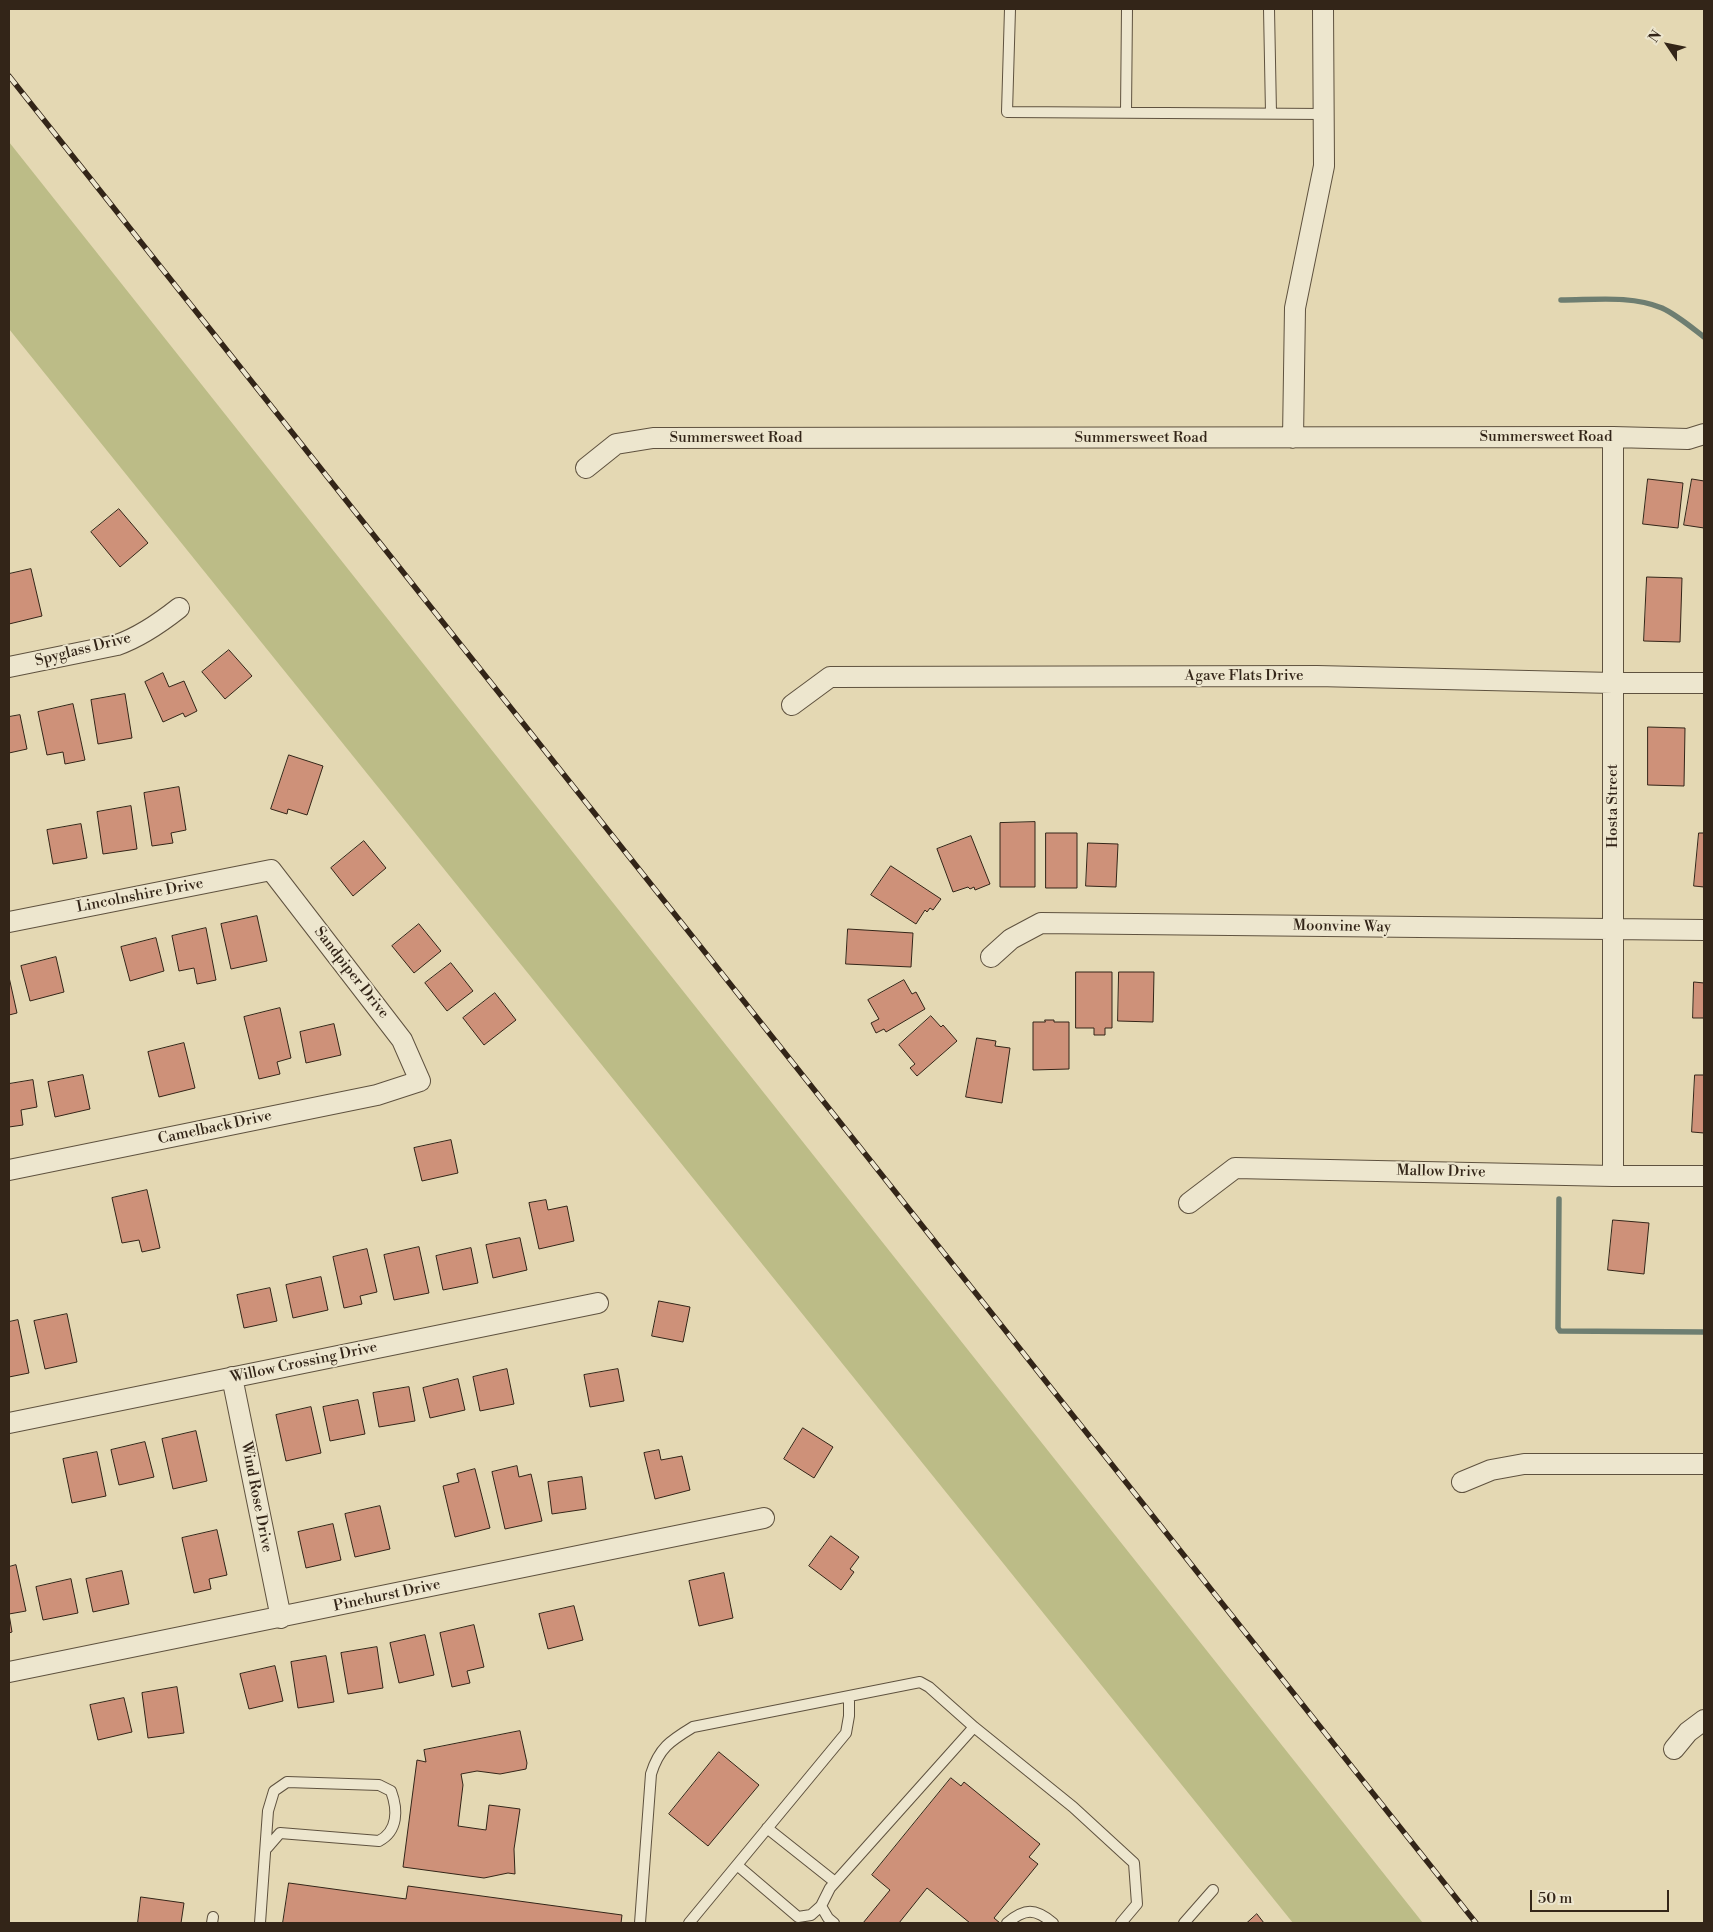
<!DOCTYPE html>
<html>
<head>
<meta charset="utf-8">
<style>
	body { margin:0 }
	#map { position:relative; width:1713px; height:1932px; overflow:hidden; background:#e4d8b3; font-family:"Libre Bodoni",serif }
	canvas { display:block }
	.frame { position:absolute; inset:0; border:10px solid #332518; pointer-events:none }
	.north { position:absolute; left:1643px; top:20px; width:50px; height:50px; -webkit-text-stroke:4px #ede6ce; paint-order:stroke; rotate:304deg; font-size:14px; font-weight:700; line-height:20px; text-align:center; color:#332518 }
	.north::after { content:''; display:block; margin:auto; width:18px; height:22px; background:#332518; clip-path:polygon(50% 0,100% 100%,50% 72%,0 100%) }
	.scale { position:absolute; left:1530px; top:1890px; width:139px; height:22px; box-sizing:border-box; border:2px solid #332518; border-top:0; padding-left:6px; font-size:15px; line-height:18px; white-space:nowrap; color:#332518; -webkit-text-stroke:4px #ede6ce; paint-order:stroke }
</style>
</head>
<body>
<div id="map">
<canvas width="1713" height="1932"></canvas>
<div class="frame"></div>
<div class="north">N</div>
<div class="scale">50 m</div>
</div>
<script>
const context = document.querySelector('canvas').getContext('2d');
context.lineJoin = 'round';
function fill(path, color) { context.fillStyle = color; context.fill(path, 'evenodd'); }
function stroke(path, color, width, dash) { context.strokeStyle = color; context.lineWidth = width; context.lineCap = dash ? 'butt' : 'round'; context.setLineDash(dash || []); context.stroke(path); }
function label(font, color, halo, rows, align = 'center') {
  context.font = font + ' "Libre Bodoni",serif'; context.lineWidth = 4; context.setLineDash([]); context.textBaseline = 'middle'; context.strokeStyle = halo; context.fillStyle = color; for (const [text, x, y, turn = 0] of rows) {
    context.save(); context.translate(x, y); context.rotate((+turn || 0) * Math.PI / 180); context.textAlign = isNaN(turn) ? turn : align; if (halo) context.strokeText(text, 0, 0); context.fillText(text, 0, 0); context.restore();
  }
}
fill(new Path2D(`
	M9 142 1423 1923H1293L9 329Z`), '#bcbc87');
stroke(new Path2D(`
	M1561 300C1594 300 1631 295 1662 308 1677 315 1691 327 1704 337
	M1559 1199 1558 1328 1560 1331 1704 1332`), '#6e7e71', 5.5);
const building = new Path2D(`
	M1648 479 1683 483 1678 528 1643 524Z
	M1692 479 1704 481V528L1684 525Z
	M119 509 148 543 120 567 91 532Z
	M31 569 42 616 9 624V574Z
	M1647 577 1682 578 1680 642 1644 641Z
	M229 650 252 676 225 699 202 672Z
	M163 673 169 687 184 681 197 711 185 717 183 713 163 722 145 682Z
	M125 694 132 738 98 744 91 700Z
	M73 704 85 760 65 764 63 752 47 755 38 712Z
	M20 715 27 749 9 753V717Z
	M1648 727 1685 728 1684 786 1648 785Z
	M289 755 323 766 307 815 288 809 287 814 271 809Z
	M179 787 186 830 171 833 173 843 152 846 144 793Z
	M131 806 137 849 103 854 97 812Z
	M1035 822V887H1000V823Z
	M81 824 87 858 53 864 47 830Z
	M1046 833H1077V888H1046Z
	M1699 833H1704V887L1694 886Z
	M971 836 990 884 975 890 974 887 970 889 968 887 953 892 937 849Z
	M364 841 386 868 353 896 331 868Z
	M1088 843 1118 844 1116 887 1086 886Z
	M891 866 941 899 933 910 930 908 927 912 925 910 916 924 871 895Z
	M257 916 267 961 231 969 221 924Z
	M419 924 441 951 414 973 392 946Z
	M206 928 216 980 197 984 194 968 179 971 172 936Z
	M848 929 913 933 911 967 846 964Z
	M156 938 164 971 130 981 121 947Z
	M56 957 64 992 30 1001 21 966Z
	M451 963 473 991 447 1011 425 983Z
	M1076 972H1112V1028H1105V1035H1094V1028H1076Z
	M1119 972H1154L1153 1022 1118 1021Z
	M9 977 17 1013 9 1015Z
	M904 980 912 994 916 992 925 1009 886 1032 884 1029 876 1033 871 1023 879 1019 868 1000Z
	M1694 982 1704 983V1018H1693Z
	M495 993 516 1020 484 1045 463 1018Z
	M280 1008 291 1058 277 1062 280 1074 259 1079 244 1017Z
	M931 1016 941 1027 943 1025 957 1041 917 1076 910 1068 915 1064 899 1045Z
	M1045 1020H1054V1022H1069V1069L1033 1070V1022H1045Z
	M334 1024 341 1055 306 1063 300 1032Z
	M977 1038 996 1041 995 1046 1010 1048 1002 1103 966 1097Z
	M184 1043 195 1088 159 1097 148 1052Z
	M83 1075 90 1109 55 1117 48 1082Z
	M1695 1075H1704V1133L1692 1132Z
	M33 1080 37 1107 21 1110 23 1125 9 1127V1084Z
	M451 1140 458 1173 422 1181 414 1148Z
	M147 1190 160 1248 142 1252 139 1240 122 1243 112 1198Z
	M546 1200 548 1210 567 1206 574 1241 539 1249 529 1203Z
	M1613 1220 1649 1223 1644 1274 1608 1270Z
	M520 1238 527 1270 493 1278 486 1245Z
	M419 1247 429 1293 394 1300 384 1255Z
	M471 1248 478 1283 443 1290 436 1256Z
	M367 1249 377 1292 360 1296 362 1304 344 1308 333 1257Z
	M321 1277 328 1310 293 1318 286 1285Z
	M270 1288 277 1321 244 1328 237 1295Z
	M659 1301 690 1307 683 1342 652 1336Z
	M67 1314 77 1362 45 1369 34 1321Z
	M18 1320 29 1373 9 1377V1322Z
	M507 1369 514 1404 480 1411 473 1377Z
	M618 1369 624 1401 590 1407 584 1375Z
	M458 1379 465 1410 430 1418 423 1388Z
	M409 1387 415 1421 379 1427 373 1393Z
	M358 1400 365 1434 330 1441 323 1407Z
	M311 1407 321 1453 286 1461 276 1415Z
	M803 1428 833 1447 814 1478 784 1459Z
	M196 1431 207 1481 173 1489 162 1439Z
	M145 1442 154 1477 119 1485 111 1450Z
	M659 1450 661 1460 682 1456 690 1490 655 1499 644 1453Z
	M97 1452 106 1496 72 1503 63 1459Z
	M517 1466 519 1477 531 1474 542 1521 505 1529 492 1472Z
	M475 1469 490 1528 455 1537 443 1486 459 1482 457 1474Z
	M582 1477 586 1509 552 1514 548 1482Z
	M380 1506 390 1549 355 1557 345 1514Z
	M333 1524 341 1560 306 1568 298 1532Z
	M217 1530 227 1575 209 1579 211 1589 194 1593 182 1538Z
	M831 1536 859 1557 850 1569 854 1572 841 1590 809 1566Z
	M16 1565 26 1611 9 1614 12 1632 9 1633V1567Z
	M122 1571 129 1604 93 1612 86 1579Z
	M724 1573 733 1618 699 1626 689 1581Z
	M71 1579 78 1613 43 1620 36 1587Z
	M574 1606 583 1640 548 1649 539 1614Z
	M474 1625 484 1667 467 1671 470 1683 452 1687 440 1633Z
	M425 1635 434 1675 399 1683 390 1643Z
	M377 1647 383 1688 348 1694 341 1653Z
	M326 1656 334 1702 298 1708 291 1662Z
	M275 1666 283 1701 249 1709 240 1674Z
	M177 1687 184 1733 148 1738 142 1693Z
	M124 1698 132 1732 98 1740 90 1705Z
	M520 1731 527 1763 526 1769 500 1774 477 1771 461 1774 463 1785 458 1826 486 1830 489 1805 520 1809 514 1849 515 1874 508 1873 484 1878 403 1867 417 1760 426 1762 424 1750Z
	M719 1752 759 1785 708 1846 669 1814Z
	M951 1778 961 1786 964 1782 1040 1844 1029 1857 1038 1864 994 1918 1000 1923H970L927 1888 899 1923H863L890 1890 872 1875Z
	M289 1883 406 1899 408 1886 622 1915 621 1923H283Z
	M141 1897 184 1903 181 1923H138Z
	M1257 1914 1264 1923H1247Z`);
fill(building, '#ce9179');
stroke(building, '#332518', 1);
const service = new Path2D(`
	M1010 9 1007 112 1324 114
	M1269 9 1271 113
	M1126 112 1127 9
	M767 1828 835 1882
	M737 1865 798 1917 811 1915 821 1906
	M212 1923 213 1917
	M260 1923 268 1811 274 1791 287 1782 379 1785 391 1791C398 1810 398 1831 379 1841L280 1833 267 1848
	M640 1923 651 1774C659 1748 670 1741 693 1727L920 1682 929 1687 974 1727
	M689 1923 846 1733 849 1716V1697
	M834 1923 828 1918 821 1906 830 1888 974 1727 1073 1807 1134 1863 1137 1904 1121 1923
	M1007 1923C1025 1908 1035 1908 1053 1923
	M1184 1923 1213 1890`);
const minor = new Path2D(`
	M1613 437V1176
	M1293 438 1295 308 1324 166 1323 9
	M586 468 616 444 653 438 1613 437 1688 439 1704 434
	M9 667 117 645C140 637 160 623 179 608
	M792 705 830 677 1317 676 1613 683H1704
	M9 922 271 870 402 1040 420 1081 377 1095 9 1170
	M991 957 1011 939 1041 923 1704 930
	M1189 1203 1235 1168 1613 1176H1704
	M232 1377 281 1618
	M9 1423 598 1303
	M1462 1482 1491 1470 1524 1464H1704
	M9 1672 764 1518
	M1674 1749 1688 1732 1704 1720`);
stroke(service, '#5f523f', 12);
stroke(minor, '#5f523f', 22);
stroke(service, '#ede6ce', 10);
stroke(minor, '#ede6ce', 20);
const rail = new Path2D(`
	M9 76 1476 1923`);
stroke(rail, '#332518', 5.5);
stroke(rail, '#ede6ce', 4, [11]);
label('15px', '#332518', '#ede6ce', [
	["Summersweet Road",1546,437],
	["Summersweet Road",736,438],
	["Summersweet Road",1141,438],
	["Spyglass Drive",83,650,-14],
	["Agave Flats Drive",1244,676],
	["Hosta Street",1613,806,-90],
	["Lincolnshire Drive",140,896,-11],
	["Moonvine Way",1342,927,1],
	["Sandpiper Drive",351,973,52],
	["Camelback Drive",215,1128,-12],
	["Mallow Drive",1441,1172,1],
	["Willow Crossing Drive",304,1363,-12],
	["Wind Rose Drive",256,1497,79],
	["Pinehurst Drive",387,1596,-12]
]);
</script>
</body>
</html>
